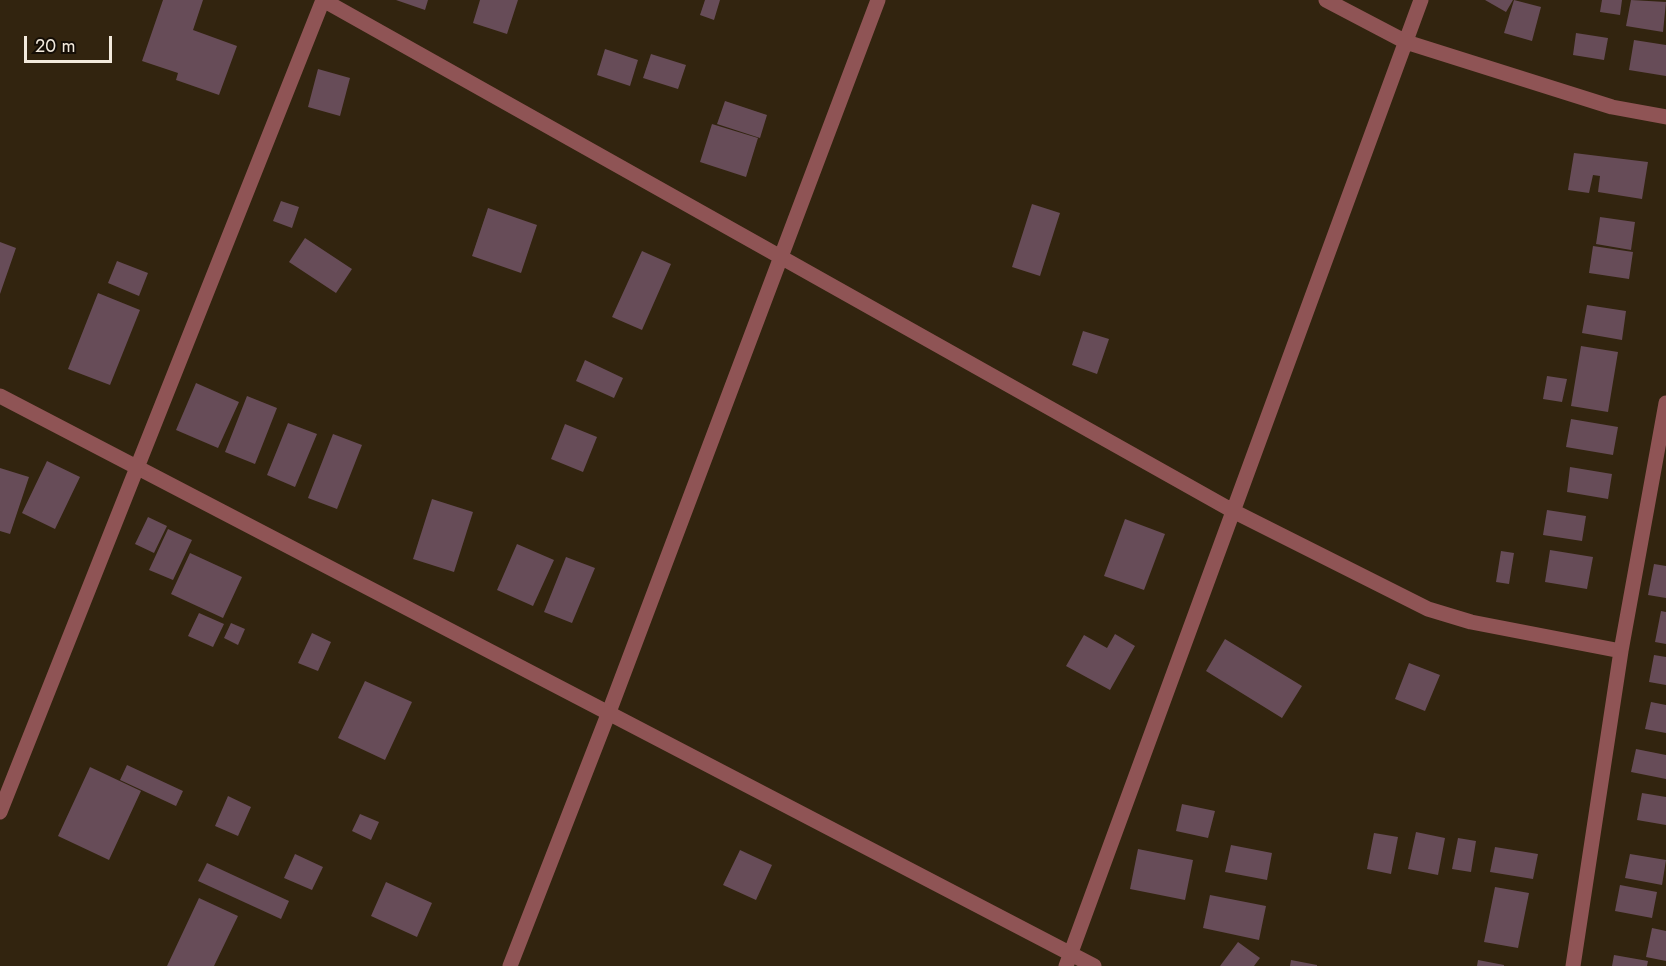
<!DOCTYPE html>
<html>
<head>
<meta charset="utf-8">
<style>
	body { margin:0 }
	#map { position:relative; width:1666px; height:966px; overflow:hidden; background:#32240f; font-family:Jost,sans-serif }
	canvas { display:block }
	.scale { position:absolute; left:24px; top:36px; width:88px; height:27px; box-sizing:border-box; border:3px solid #f3eadd; border-top:0; padding-left:8px; font-size:18px; line-height:21px; white-space:nowrap; color:#f3eadd; -webkit-text-stroke:4px #150e06; paint-order:stroke }
</style>
</head>
<body>
<div id="map">
<canvas width="1666" height="966"></canvas>
<div class="scale">20 m</div>
</div>
<script>
const context = document.querySelector('canvas').getContext('2d');
context.lineJoin = 'round';
function fill(path, color) { context.fillStyle = color; context.fill(path, 'evenodd'); }
function stroke(path, color, width, dash) { context.strokeStyle = color; context.lineWidth = width; context.lineCap = dash ? 'butt' : 'round'; context.setLineDash(dash || []); context.stroke(path); }
fill(new Path2D(`
	M163 0H203L193 30 237 46 219 95 176 80 178 73 142 61Z
	M396 0H428L425 10Z
	M480 0H518L507 34 473 23Z
	M705 0H720L714 20 700 15Z
	M1485 0H1513L1506 12Z
	M1514 0 1541 7 1532 41 1504 33Z
	M1602 0H1622L1620 15 1600 12Z
	M1631 0 1666 2 1663 32 1626 26Z
	M1576 33 1608 38 1604 60 1573 55Z
	M1634 40 1666 45V76L1629 70Z
	M605 49 638 60 630 86 597 75Z
	M651 54 686 65 678 89 643 78Z
	M318 69 350 78 340 116 308 107Z
	M725 101 767 115 760 138 717 124Z
	M712 124 758 138 746 177 700 162Z
	M1574 153 1648 162 1642 199 1598 192 1600 176 1593 175 1589 193 1568 190Z
	M281 201 299 207 292 228 273 221Z
	M1032 204 1060 213 1040 276 1012 267Z
	M488 208 537 225 521 273 472 256Z
	M1600 217 1635 222 1631 250 1596 244Z
	M305 238 352 269 336 293 289 262Z
	M0 242 16 248 0 294Z
	M1593 246 1633 252 1629 279 1589 273Z
	M642 251 671 264 642 330 612 317Z
	M117 261 148 273 139 296 108 283Z
	M98 293 140 310 110 385 68 369Z
	M1587 305 1626 311 1622 340 1582 333Z
	M1083 331 1109 339 1097 374 1072 365Z
	M1581 346 1618 352 1608 412 1571 406Z
	M585 360 623 378 614 398 576 381Z
	M1547 376 1567 379 1562 402 1543 399Z
	M196 383 239 402 218 448 176 430Z
	M247 396 277 408 255 464 225 452Z
	M1571 419 1618 427 1613 455 1566 447Z
	M288 423 317 434 295 487 267 475Z
	M565 424 597 437 583 472 551 459Z
	M333 434 362 445 337 509 308 498Z
	M47 461 80 477 55 529 22 513Z
	M1570 467 1612 474 1608 499 1567 492Z
	M0 468 29 477 10 534 0 531Z
	M432 499 473 512 454 572 413 559Z
	M1547 510 1586 516 1582 541 1543 535Z
	M148 517 167 526 154 553 135 544Z
	M1125 519 1165 534 1144 590 1104 576Z
	M168 529 192 540 173 580 149 570Z
	M517 544 554 560 533 606 497 590Z
	M1550 550 1593 557 1587 589 1545 582Z
	M1501 551 1514 553 1509 584 1496 582Z
	M190 553 242 577 223 618 171 594Z
	M566 557 595 568 572 623 544 612Z
	M1654 564 1666 566V598L1648 595Z
	M1661 611 1666 612V644L1655 642Z
	M199 613 224 624 213 647 188 636Z
	M231 623 245 629 238 645 224 638Z
	M312 633 331 642 318 671 298 663Z
	M1115 634 1135 646 1110 690 1066 666 1084 635 1107 648Z
	M1225 639 1302 686 1282 718 1206 671Z
	M1654 655 1666 657V685L1649 682Z
	M1409 663 1440 675 1425 711 1395 699Z
	M365 681 412 702 385 760 338 738Z
	M1651 702 1666 705V733L1645 729Z
	M1636 749 1666 755V779L1631 772Z
	M127 765 183 791 176 806 120 780Z
	M90 767 141 791 109 860 58 836Z
	M1642 793 1666 797V825L1637 820Z
	M228 796 251 807 238 836 215 826Z
	M1182 804 1215 811 1208 838 1176 831Z
	M360 814 379 822 371 840 352 831Z
	M1416 832 1445 838 1438 875 1408 869Z
	M1374 833 1398 837 1391 874 1367 869Z
	M1458 838 1476 841 1471 872 1452 869Z
	M1231 845 1272 853 1267 880 1225 872Z
	M1495 847 1538 854 1533 879 1490 872Z
	M1138 849 1193 860 1185 900 1130 889Z
	M740 850 772 865 756 900 723 885Z
	M295 854 323 867 312 890 284 878Z
	M1630 854 1666 860 1662 885 1625 878Z
	M207 863 289 901 281 919 198 881Z
	M386 882 432 903 417 937 371 916Z
	M1620 885 1657 892 1652 918 1615 911Z
	M1495 887 1529 893 1518 948 1484 942Z
	M1210 895 1266 906 1259 940 1203 928Z
	M199 898 238 916 214 966H167Z
	M1652 928 1666 931V961L1646 957Z
	M1238 942 1260 958 1254 966H1220Z
	M1614 955 1648 961 1647 966H1612Z
	M1291 960 1317 965V966H1290Z
	M1478 960 1504 965V966H1477Z`), '#674c58');
stroke(new Path2D(`
	M323 0 1233 511 1428 609 1471 622 1621 651
	M1326 0 1406 42 1612 107 1666 117
	M0 396 1094 966
	M0 812 323 0
	M510 966 609 712 878 0
	M1066 966 1421 0
	M1573 966 1621 651 1666 403`), '#8f5455', 15);
</script>
</body>
</html>
